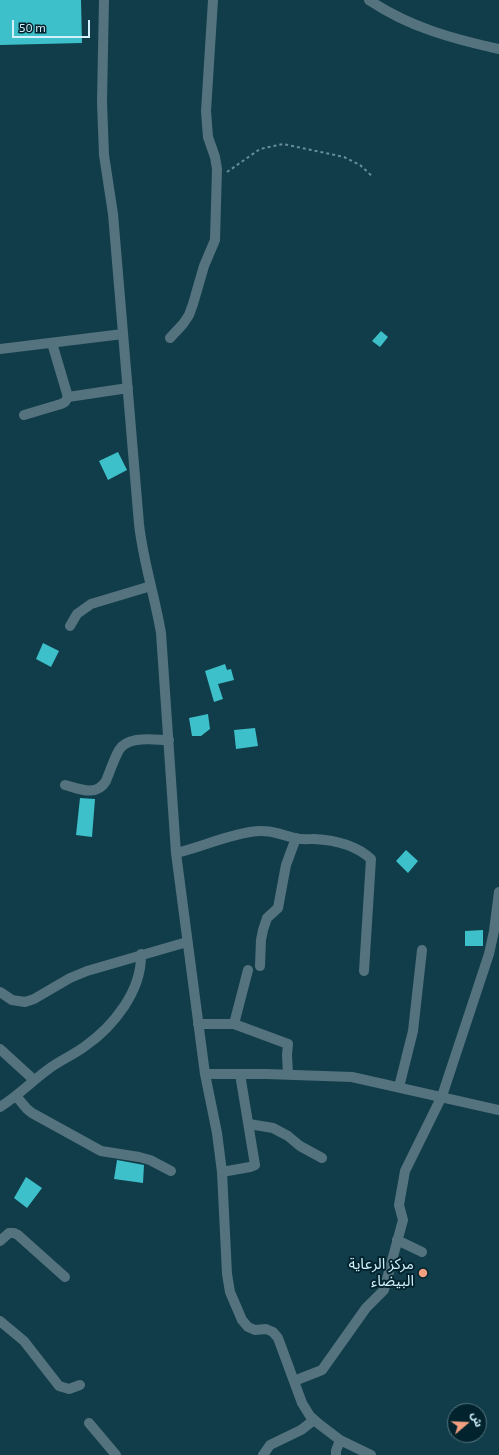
<!DOCTYPE html>
<html>
<head>
<meta charset="utf-8">
<style>
	body { margin:0 }
	#map { position:relative; width:499px; height:1455px; overflow:hidden; background:#113d4a; font-family:"Exo 2","Noto Sans Arabic",sans-serif }
	canvas { display:block }
	.north { position:absolute; left:447px; top:1403px; width:40px; height:40px; box-sizing:border-box; background:#00232d; border:1px solid #547580; border-radius:50%; rotate:71deg; font-size:11px; font-weight:700; line-height:16px; text-align:center; color:#d3f1fc }
	.north::after { content:''; display:block; margin:auto; width:14px; height:18px; background:#f2a080; clip-path:polygon(50% 0,100% 100%,50% 72%,0 100%) }
	.scale { position:absolute; left:12px; top:20px; width:78px; height:18px; box-sizing:border-box; border:2px solid #d3f1fc; border-top:0; padding-left:5px; font-size:12px; line-height:14px; white-space:nowrap; color:#d3f1fc; -webkit-text-stroke:3px #00232d; paint-order:stroke }
</style>
</head>
<body>
<div id="map">
<canvas width="499" height="1455"></canvas>
<div class="north">ش</div>
<div class="scale">50 m</div>
</div>
<script>
const context = document.querySelector('canvas').getContext('2d');
context.lineJoin = 'round';
function fill(path, color) { context.fillStyle = color; context.fill(path, 'evenodd'); }
function stroke(path, color, width, dash) { context.strokeStyle = color; context.lineWidth = width; context.lineCap = dash ? 'butt' : 'round'; context.setLineDash(dash || []); context.stroke(path); }
function label(font, color, halo, rows, align = 'center') {
  context.font = font + ' "Exo 2","Noto Sans Arabic",sans-serif'; context.lineWidth = 4; context.setLineDash([]); context.textBaseline = 'middle'; context.strokeStyle = halo; context.fillStyle = color; for (const [text, x, y, turn = 0] of rows) {
    context.save(); context.translate(x, y); context.rotate((+turn || 0) * Math.PI / 180); context.textAlign = isNaN(turn) ? turn : align; if (halo) context.strokeText(text, 0, 0); context.fillText(text, 0, 0); context.restore();
  }
}
fill(new Path2D(`
	M0 0H81L82 43 0 45Z
	M381 331 388 337 380 347 372 341Z
	M118 452 127 470 108 480 99 461Z
	M43 643 59 651 51 667 36 659Z
	M225 664 227 670 231 669 234 680 218 684 223 699 214 702 205 671Z
	M208 714 210 729 201 736H192L189 718Z
	M255 728 258 746 236 749 234 730Z
	M80 798 95 799 92 837 76 835Z
	M406 850 418 861 408 873 396 861Z
	M483 930V946H465V931Z
	M117 1160 144 1165 143 1183 114 1179Z
	M26 1177 42 1188 27 1208 14 1198Z`), '#3dc0c9');
stroke(new Path2D(`
	M227 172 260 149 283 144 344 157 360 165 373 177`), '#678d99', 2, [3, 3]);
stroke(new Path2D(`
	M104 0 102 102 104 155 113 214 139 524C143 561 155 597 161 633L176 853 205 1074 217 1133 222 1172 227 1274 230 1292 242 1320 248 1327 255 1330 266 1329 273 1332 278 1338 302 1403 310 1416 319 1424 340 1440 371 1455
	M369 0C409 27 453 39 499 49
	M170 338 183 324 189 315 193 304 204 266 215 240 217 169 215 157 208 137 206 111 213 0
	M0 349 123 334
	M68 397 128 388
	M24 415 61 404 65 402 68 397 52 343
	M70 626 77 614 91 604 151 586
	M65 785C80 789 96 797 106 781 110 771 114 759 119 750 128 735 154 740 169 740
	M176 853C201 847 225 836 250 832 270 829 278 834 295 838 301 840 308 839 314 839 334 840 356 845 371 859L364 971
	M260 966 261 940 263 930 267 918 278 908 286 865 296 838
	M0 992 12 1000 25 1002 34 999 70 978 87 971 187 942
	M198 1024H234L288 1044 287 1055 288 1074
	M234 1024 248 970
	M0 1049 34 1080
	M205 1074H266L352 1077 499 1110
	M399 1087 413 1031 422 950
	M16 1096 27 1109 32 1113 101 1151 139 1157 150 1160 171 1171
	M0 1107C18 1096 33 1080 50 1068 61 1060 73 1055 84 1047 113 1027 142 991 141 954
	M249 1124 273 1128 288 1136 300 1146 322 1158
	M222 1172 250 1167 255 1165 240 1074
	M397 1240 422 1252
	M0 1241 9 1233H14L18 1235 65 1277
	M0 1321 24 1341 59 1386 69 1389 80 1385
	M294 1381 322 1370 366 1308 384 1290 403 1220 399 1205 405 1171 442 1096 489 954 494 931 499 892
	M89 1423 116 1455
	M263 1455 270 1445 301 1430 314 1420
	M336 1455V1451L340 1440`), '#54737e', 10);
for (const [x, y, r, color] of [
	[423,1273,5,"#f2a080"]
]) { const dot = new Path2D(); dot.arc(x, y, r, 0, 2 * Math.PI); context.fillStyle = color; context.fill(dot); stroke(dot, '#00232d', 1.5); }
label('15px', '#d3f1fc', '#00232d', [
	["مركز الرعاية",414,1264],
	["البيضاء",414,1281]
], 'right');
</script>
</body>
</html>
